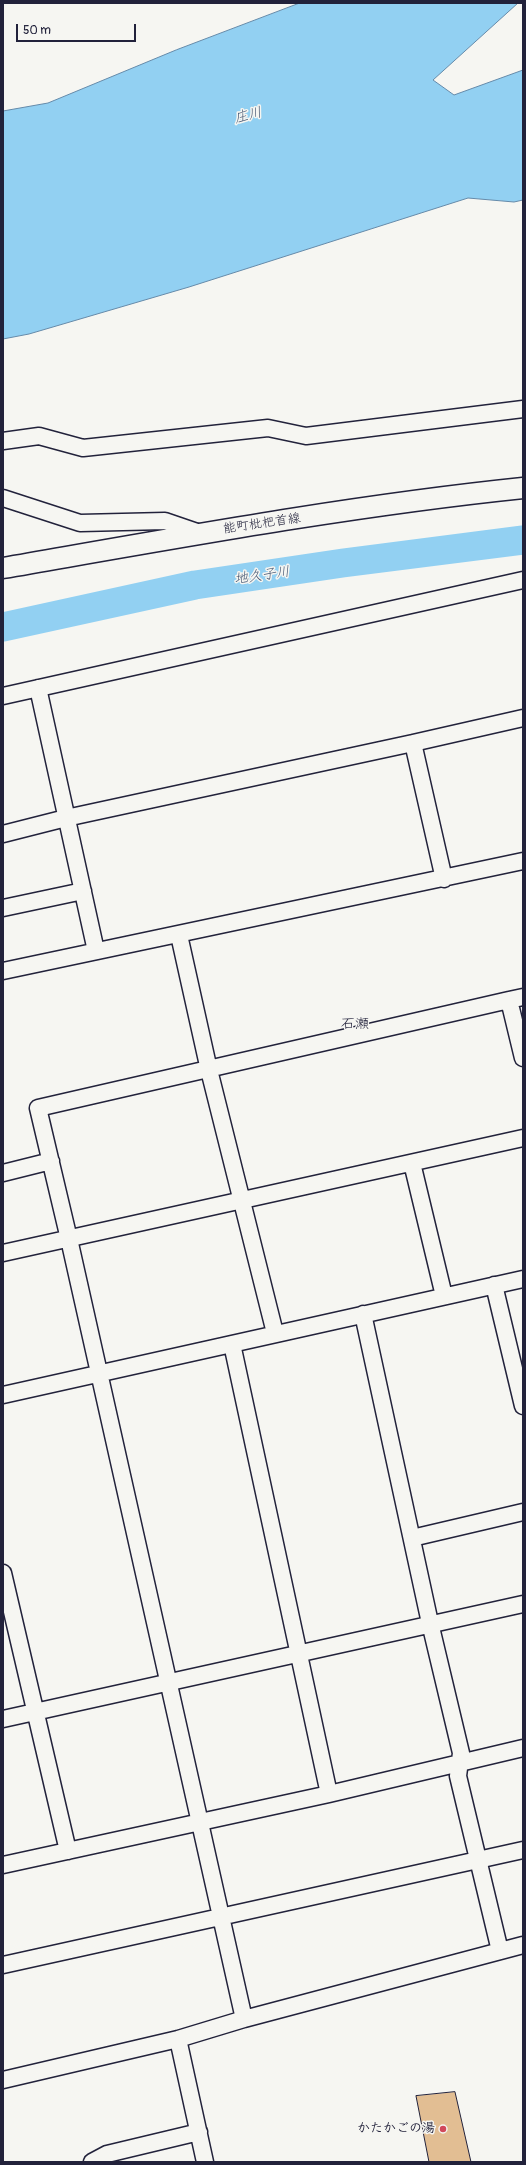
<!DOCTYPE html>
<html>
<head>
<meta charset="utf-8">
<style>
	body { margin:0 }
	#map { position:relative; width:526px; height:2165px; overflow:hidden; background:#f6f6f2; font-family:Pangolin,sans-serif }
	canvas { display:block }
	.frame { position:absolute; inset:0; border:4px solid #22223b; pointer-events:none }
	.scale { position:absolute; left:16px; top:24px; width:120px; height:18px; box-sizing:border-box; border:2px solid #22223b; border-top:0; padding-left:5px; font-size:12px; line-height:14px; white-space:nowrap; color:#22223b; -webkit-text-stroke:3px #f6f6f2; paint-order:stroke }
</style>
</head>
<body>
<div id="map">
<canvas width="526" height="2165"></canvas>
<div class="frame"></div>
<div class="scale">50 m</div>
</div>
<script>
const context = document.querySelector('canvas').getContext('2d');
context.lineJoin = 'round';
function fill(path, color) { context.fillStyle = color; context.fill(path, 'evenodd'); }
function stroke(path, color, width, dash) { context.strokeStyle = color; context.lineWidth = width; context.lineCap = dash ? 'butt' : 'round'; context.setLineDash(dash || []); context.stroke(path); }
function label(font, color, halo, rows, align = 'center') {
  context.font = font + ' Pangolin,"Klee One",sans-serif'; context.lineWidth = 3; context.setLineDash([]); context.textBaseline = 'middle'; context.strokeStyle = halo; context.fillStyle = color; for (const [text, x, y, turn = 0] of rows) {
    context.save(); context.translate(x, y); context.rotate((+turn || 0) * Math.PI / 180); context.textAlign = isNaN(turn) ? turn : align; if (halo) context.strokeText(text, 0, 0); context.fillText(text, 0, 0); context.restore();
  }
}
const water = new Path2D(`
	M300 3H518L433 80 454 95 523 70V200L514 202 468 198 189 287 29 334 3 339V111L48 103 176 50Z`);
fill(water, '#92d0f2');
stroke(water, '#658aa9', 1);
stroke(new Path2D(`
	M3 627 195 585 343 563 523 540`), '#92d0f2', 29);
const building = new Path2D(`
	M455 2092 471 2162H429L416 2096Z`);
fill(building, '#e2be93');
stroke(building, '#22223b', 1);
const minor = new Path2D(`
	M3 441 39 436 83 448 268 428 306 436 523 409
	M3 498 80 523 165 521 200 533
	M38 688 96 951
	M3 696 523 580
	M3 834 66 818 413 743
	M444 879 413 743 523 718
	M3 908 83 891
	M179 935 209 1070 275 1333
	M3 971 523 861
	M523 997 509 1000 523 1058
	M412 1163 444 1296
	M3 1173 51 1161
	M3 1253 523 1138
	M494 1285 523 1406
	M363 1314 430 1623 461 1753 458 1776 500 1951
	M232 1344 329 1794
	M3 1395 523 1279
	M412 1538 523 1512
	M3 1573 68 1851
	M3 1719 523 1604
	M3 1865 329 1794 523 1748
	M3 1965 523 1850
	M244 2019 69 1239 38 1108 509 1000
	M178 2039 205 2162
	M3 2080 178 2039 244 2019 523 1945
	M92 2162 107 2154 199 2132`);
const major = new Path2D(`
	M3 568C176 538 349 506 523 488`);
stroke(minor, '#22223b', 19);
stroke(major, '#22223b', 23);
stroke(minor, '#f6f6f2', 16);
stroke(major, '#f6f6f2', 20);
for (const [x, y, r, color] of [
	[443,2129,4,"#d1495b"]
]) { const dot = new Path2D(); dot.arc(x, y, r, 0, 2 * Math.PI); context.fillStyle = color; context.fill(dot); stroke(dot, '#f6f6f2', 1.5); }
label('13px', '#22223b', '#f6f6f2', [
	["能町枇杷首線",262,524,-8]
]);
label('bold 13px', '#22223b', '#f6f6f2', [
	["かたかごの湯",435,2129]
], 'right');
label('italic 14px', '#445672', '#f6f6f2', [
	["庄川",248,116,-15],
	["地久子川",262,576,-8]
]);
label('14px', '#22223b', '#f6f6f2', [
	["石瀬",355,1024]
]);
</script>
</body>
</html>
